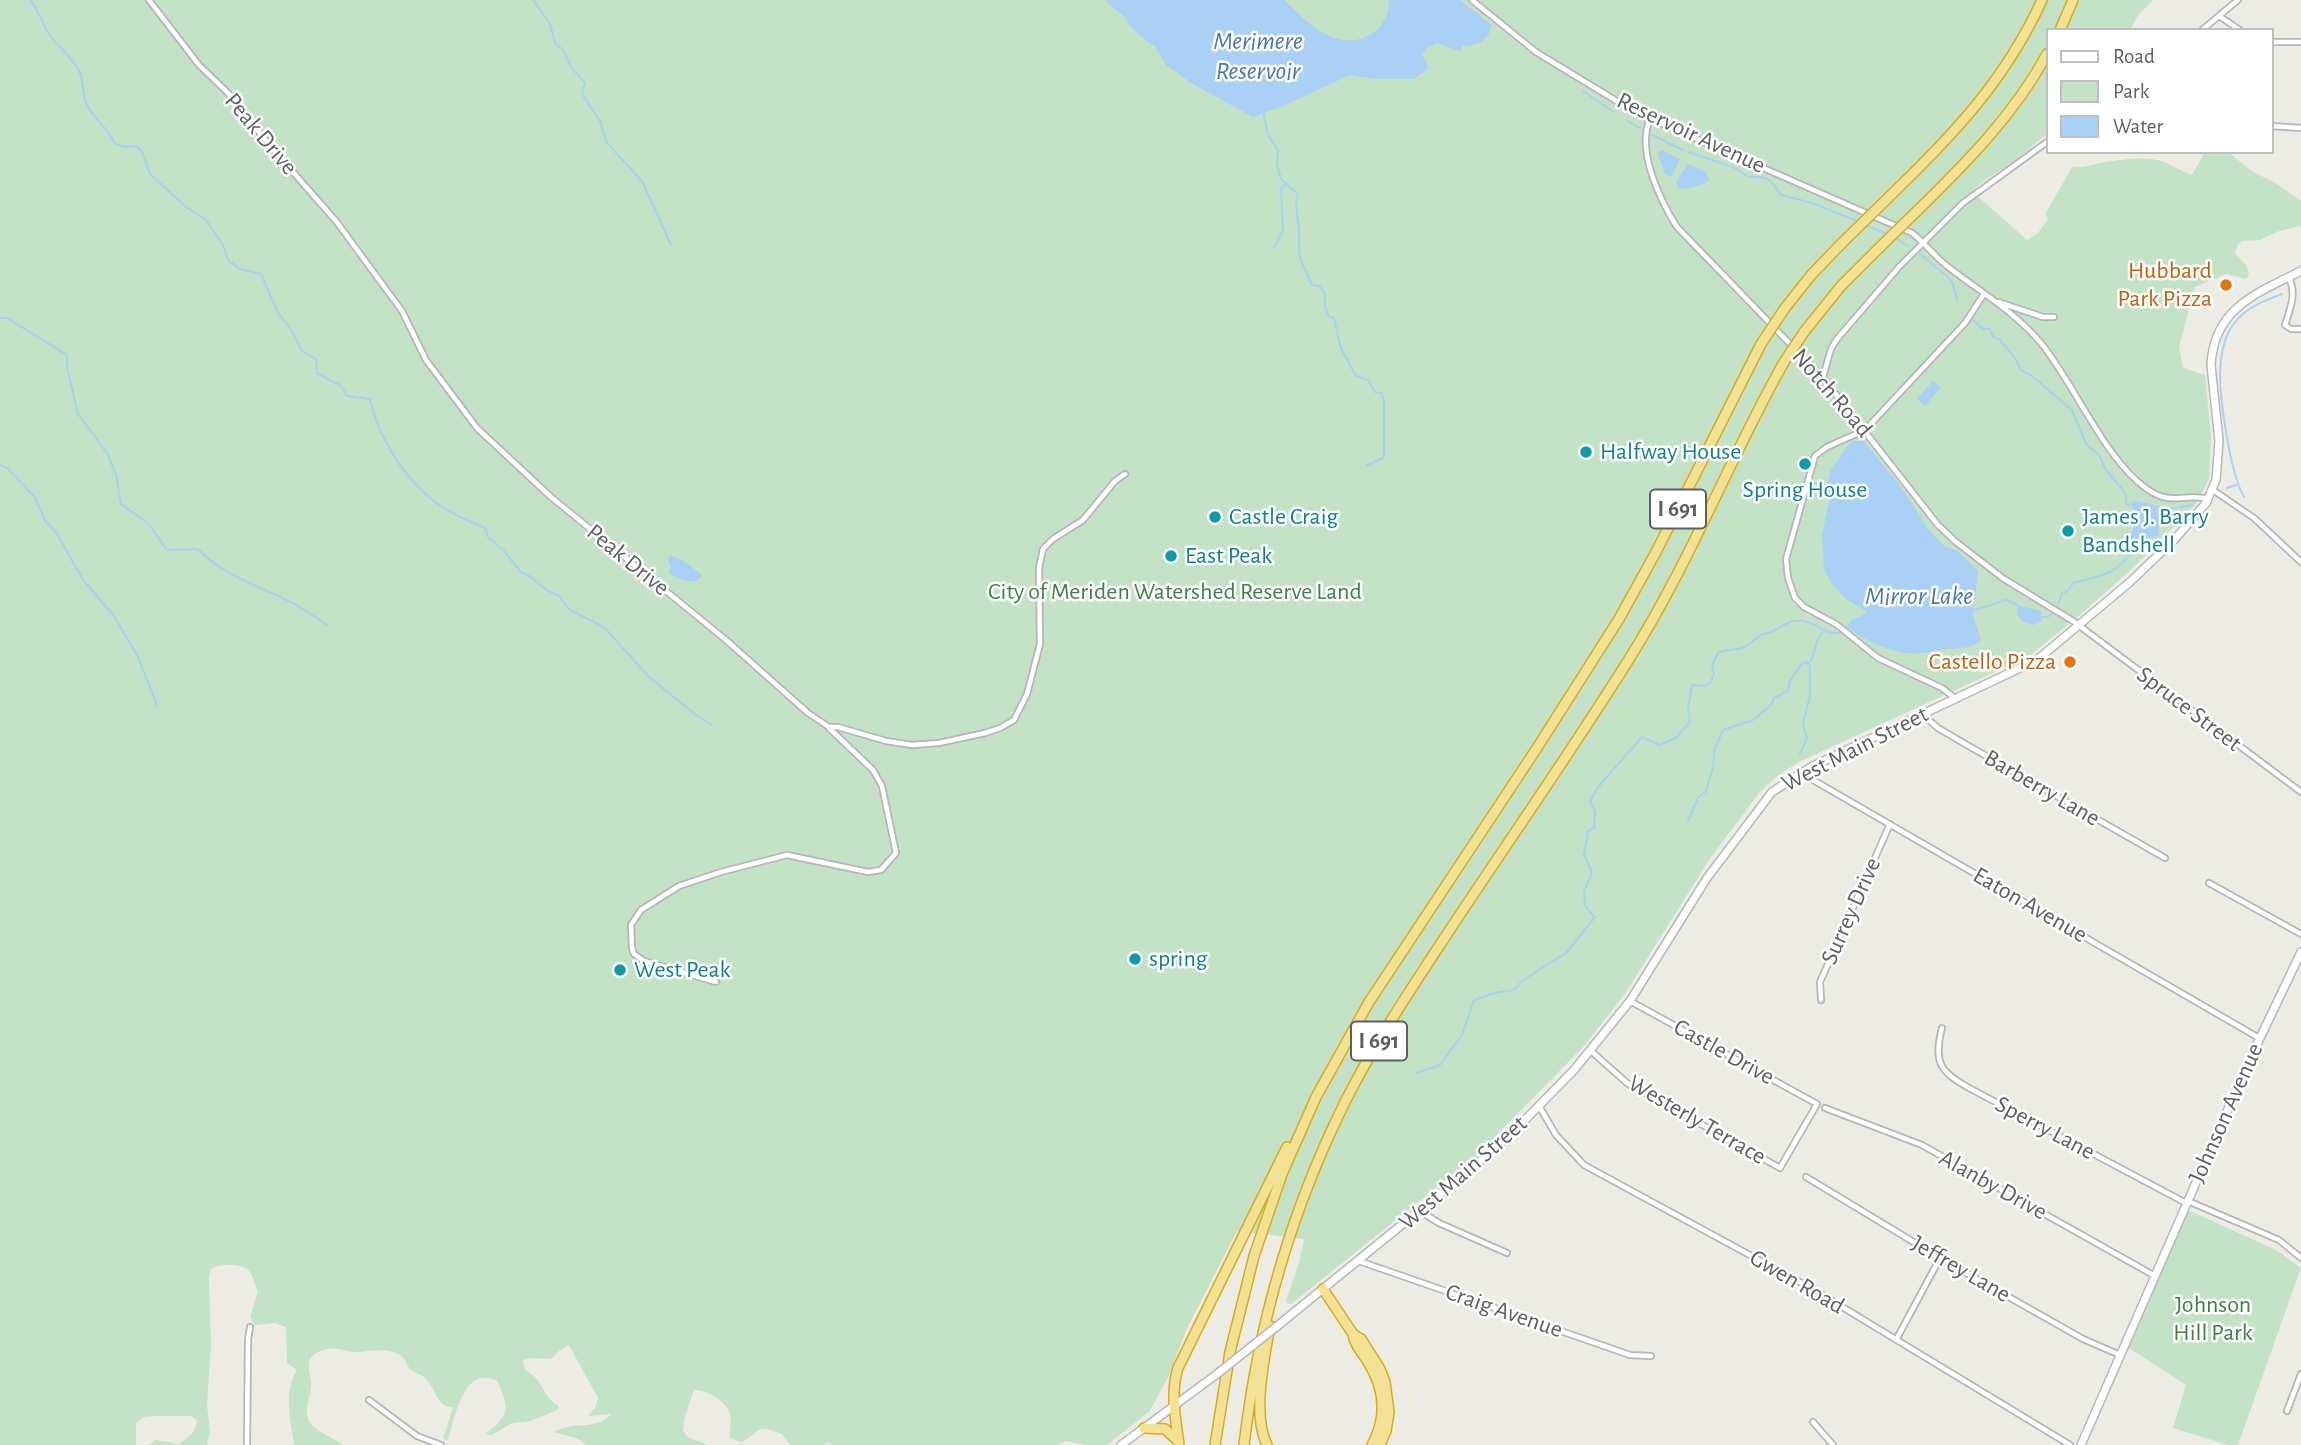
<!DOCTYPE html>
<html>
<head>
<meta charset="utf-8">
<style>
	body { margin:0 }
	#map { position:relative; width:2301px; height:1445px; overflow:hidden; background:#edece4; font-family:"Alegreya Sans",sans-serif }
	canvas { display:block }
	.legend { position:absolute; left:2046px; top:28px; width:228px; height:126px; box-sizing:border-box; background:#fff; border:2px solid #bebfc1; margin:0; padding:9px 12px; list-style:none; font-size:21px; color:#5c5f63 }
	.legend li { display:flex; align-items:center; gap:14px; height:35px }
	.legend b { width:35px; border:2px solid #bebfc1 }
</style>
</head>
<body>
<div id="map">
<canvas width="2301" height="1445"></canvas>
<ul class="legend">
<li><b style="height:9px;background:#fff"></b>Road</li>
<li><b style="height:19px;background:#c3e2c6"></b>Park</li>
<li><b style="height:19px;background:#abd0f6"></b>Water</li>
</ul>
</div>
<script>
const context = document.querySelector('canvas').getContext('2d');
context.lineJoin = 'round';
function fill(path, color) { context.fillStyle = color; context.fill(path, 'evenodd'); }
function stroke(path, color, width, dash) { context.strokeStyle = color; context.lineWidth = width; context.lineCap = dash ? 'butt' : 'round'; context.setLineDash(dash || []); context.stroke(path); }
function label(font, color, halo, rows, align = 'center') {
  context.font = font + ' "Alegreya Sans",sans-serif'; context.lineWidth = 5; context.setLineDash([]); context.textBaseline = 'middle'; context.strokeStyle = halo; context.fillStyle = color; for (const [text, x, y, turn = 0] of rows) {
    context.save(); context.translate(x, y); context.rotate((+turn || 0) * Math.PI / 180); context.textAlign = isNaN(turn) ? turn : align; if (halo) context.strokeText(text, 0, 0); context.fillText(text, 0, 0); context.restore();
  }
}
fill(new Path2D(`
	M0 0H2153L2139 14 2130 30H2047V134L2011 164 1986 179 1972 191 2027 240 2037 234 2047 221 2046 213 2072 167C2077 166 2083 168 2088 166 2106 161 2143 155 2161 161 2172 165 2181 171 2192 175L2205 152H2228L2253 172 2274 182 2301 201V226L2279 231 2260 240 2242 241 2237 246 2235 253 2246 265 2249 275 2246 279 2226 274 2195 287 2179 347 2183 368 2205 375 2211 436 2209 479 2196 504 2133 568 2074 620 2029 656 1799 762 1776 777 1759 793 1711 857 1624 995 1585 1045 1476 1156 1291 1304 1286 1303 1287 1298 1300 1259 1304 1239 1237 1231 1187 1328 1169 1375 1150 1411 1107 1445H1086L1066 1441 1057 1445H833L827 1443 822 1445H790L782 1434C752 1423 761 1433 741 1442L730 1438C729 1430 732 1423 730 1415 728 1402 706 1389 694 1390L685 1416 683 1431 688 1437 708 1445H587L576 1438 554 1432C574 1420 593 1432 612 1414L588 1416 595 1408 598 1398 569 1345 559 1351 551 1359 530 1358 523 1360 525 1370C546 1382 540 1395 559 1406L557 1410 531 1421 512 1423 492 1435 485 1434C509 1416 511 1409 497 1381 463 1364 455 1418 448 1440L443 1439 453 1407C435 1407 437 1389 425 1378 421 1374 415 1373 411 1370 406 1365 406 1357 398 1354 384 1347 370 1352 355 1352 346 1352 337 1347 328 1349 299 1355 312 1371 311 1387 310 1397 305 1409 308 1419 313 1431 333 1437 343 1445H294C291 1421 283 1392 297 1370L287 1363 286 1327 275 1323 255 1325 250 1317 258 1291C256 1287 252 1274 249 1271 243 1263 218 1264 211 1269L209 1277 211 1346 207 1405 210 1433 207 1445H148L156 1440 178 1444C189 1437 196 1433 197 1420L191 1416H156L144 1417 136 1423V1445H0Z
	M2188 1210 2276 1250 2301 1268 2238 1445H2228L2173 1428 2186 1385 2129 1348Z`), '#c3e2c6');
fill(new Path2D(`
	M1104 0H1284C1308 23 1338 55 1373 33 1384 25 1389 13 1389 0H1460L1492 25C1488 41 1479 45 1463 46L1460 51 1437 43 1427 48 1422 55 1428 66 1427 70 1414 79H1376L1350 75 1283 106 1253 117 1191 83 1166 65 1155 46 1146 41 1129 25 1126 18Z
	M1661 150 1680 159 1671 177 1665 174 1658 154Z
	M1688 164 1705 172 1710 180C1702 186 1688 190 1679 188L1676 182Z
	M1933 381 1941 387 1925 406 1917 399Z
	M1853 441H1864L1904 491 1927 528 1944 546 1957 551 1978 571 1973 616 1981 640C1973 649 1959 648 1946 649 1938 649 1932 652 1924 653 1894 656 1870 643 1846 627L1851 620 1864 615 1866 611 1846 599 1831 583 1824 569 1822 535 1829 501 1827 485 1830 471 1848 445Z
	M2137 501 2160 506 2164 512 2161 514 2158 536 2142 540 2133 554 2130 540 2136 516 2131 502Z
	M670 555 684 561 702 575C695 588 679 578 669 573L671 568 668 560Z
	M2016 603 2021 606 2041 611 2042 620 2034 625C2014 620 2019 615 2016 603Z`), '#abd0f6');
stroke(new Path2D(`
	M30 0C39 10 42 23 49 34 58 47 73 57 80 73 84 82 82 94 87 105 94 120 111 131 115 144L124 147 137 146 142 152 150 174 186 207 206 220 223 245 228 260 240 269 261 274 278 313 292 331 302 351 316 359 317 373 341 386 347 396 370 399C378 435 400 472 428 496 445 511 465 520 485 528L488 537 504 551 521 572 531 577 545 589 559 596 570 610 604 627 649 677 696 715 712 725
	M533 0 550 24 555 43 564 51 571 67 585 83 582 94 600 121 607 143 642 181 671 245
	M1583 91 1614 112
	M1263 112 1268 135 1278 150 1277 164 1281 179 1298 194 1296 205 1299 230V249L1300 258 1312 285 1319 286 1325 293V307L1329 317 1334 318 1340 346 1356 376 1368 380 1375 392 1381 393 1384 400V454L1383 458 1367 465
	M1628 121 1641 129
	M1650 134 1683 150
	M1688 152 1733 167 1749 177C1768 175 1771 180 1781 195L1812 203 1857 221
	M1865 225 1889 235
	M1894 237 1908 246
	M1274 248 1283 230 1281 189 1285 184
	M1920 254 1949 278 1953 284 1957 300
	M0 318H7L67 355V367L78 414 107 453 116 474 121 504 149 524 167 550 198 549C223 577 264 587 296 605 307 611 317 619 328 625
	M1972 319 1983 329H1990L1993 337 1999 339 2015 358 2021 370 2032 376 2072 410 2086 444 2099 455 2106 470 2126 494V504L2131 505
	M0 465 8 469 34 496 46 522 56 532 83 580 114 616 138 657 157 705
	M2227 488 2236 485
	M2244 497C2230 473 2217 389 2221 360 2222 349 2226 334 2233 325 2244 308 2264 301 2282 294
	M2161 510 2192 505
	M2058 605 2062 593 2068 591 2073 583C2096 577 2116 575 2131 553
	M1972 611 2006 600 2016 604
	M2042 617H2047L2054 613
	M1800 754 1807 738 1803 723 1810 696V666L1807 663
	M1688 821 1698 798 1706 791 1713 767 1715 748 1723 730 1753 720 1771 705 1774 698 1788 691 1790 681 1802 663 1810 662C1817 652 1814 637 1825 631
	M1416 1073 1440 1065 1462 1035 1474 1000 1494 993 1514 990 1523 980 1566 953 1595 917 1585 906 1584 892 1592 872 1584 855 1588 831 1594 828 1595 811 1590 802 1598 787 1642 737 1659 745 1676 738 1690 722 1688 709 1692 685 1705 686 1711 682 1714 673 1712 666 1718 653C1728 648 1736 651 1745 647 1750 644 1753 640 1758 637 1764 633 1761 635 1768 633 1782 629 1788 618 1804 621 1817 623 1826 635 1840 633`), '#abd0f6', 2);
const street = new Path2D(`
	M149 0 199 65 229 94 270 146 336 221 402 311 426 360 477 428 551 497 726 640 808 713 829 727H838L886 741 912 745 939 743 985 733 1000 728 1014 720 1027 694 1040 644 1039 568 1043 549 1053 539 1083 520 1115 481 1125 474
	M1472 0 1536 52 1633 111 1912 233C1925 243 1934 256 1947 266 1979 291 2015 312 2041 343 2075 385 2105 460 2147 489 2172 507 2185 492 2208 499
	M2219 16 2240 30
	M2202 30 2238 0
	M2271 42H2301
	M1650 119C1636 151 1660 200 1677 227L1823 378 1938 525 1956 542 2004 579 2073 621 2301 792
	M2271 126 2301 128
	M2289 277C2297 295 2290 308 2285 325L2291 329H2301
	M1998 302 2043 317H2054
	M1823 377 1831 349 1837 339 1899 267 1963 203 2047 142
	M2213 490 2254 518 2301 562
	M1955 698 1942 688 1878 658 1836 624 1804 607 1795 598 1788 578 1786 559 1815 456 1827 447 1865 430 1965 323 1984 294
	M1923 715 1938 728 1967 745 2165 858
	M1801 773 2259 1038
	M2209 883 2301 934
	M716 982 644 961 634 954 632 948 631 925 641 910 679 886 721 872 787 855 868 872 881 870 896 853 882 786 873 770 829 728
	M1821 1000 1820 982 1890 824
	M1942 1028C1933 1063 1940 1072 1971 1089L2186 1203
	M1591 1051 1627 1083 1780 1168 1817 1104 1630 1001
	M1539 1106 1556 1135 1584 1165 1816 1291 2070 1445
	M1825 1108 1922 1145 2155 1276
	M1806 1177 1940 1258 2083 1339 2120 1355
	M2188 1201 2279 1240 2301 1258
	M1420 1211 1439 1223 1507 1253
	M1359 1261 1630 1355 1651 1356
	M1896 1340 1940 1258
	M369 1400 417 1436 441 1445
	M2287 1411 2301 1374
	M1813 1422 1833 1445
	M247 1445 248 1340 250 1327`);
const secondary = new Path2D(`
	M1276 1327 1479 1162 1520 1125 1574 1070 1630 1001 1707 878 1772 792 1811 767 2037 660 2130 582 2175 539 2206 503 2216 480 2219 441 2211 365C2214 308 2257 293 2301 271
	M1121 1445 1217 1374
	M2081 1445 2251 1057 2301 952`);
const highway = new Path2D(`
	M2060 30 2073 0
	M1894 192C1955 133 2006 79 2042 0
	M1917 211C1966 163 2014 115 2047 54
	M1785 308 1812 274 1842 243
	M1804 332 1841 286 1878 249
	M1323 1289 1353 1334 1361 1339 1380 1369 1385 1382 1389 1412 1386 1431 1380 1445
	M1353 1334C1354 1344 1361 1351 1366 1359 1384 1386 1388 1416 1372 1445
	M1144 1428 1165 1429 1178 1441
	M1179 1445C1176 1421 1170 1392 1178 1368L1287 1147
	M1215 1445 1230 1352 1254 1256 1282 1174 1316 1097 1369 1002 1537 748 1619 619 1656 552 1761 344
	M1244 1445C1258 1325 1292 1208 1346 1100 1378 1037 1417 980 1455 922 1514 833 1575 746 1631 656 1690 562 1730 458 1784 362
	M1267 1445C1252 1414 1264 1360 1270 1326`);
stroke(street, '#b5b6ba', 8);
stroke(secondary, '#b6b8bd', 10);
stroke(highway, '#dbac17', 12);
stroke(street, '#fff', 4.5);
stroke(secondary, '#fff', 7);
stroke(highway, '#f2e296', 9);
const secondaryBridge = new Path2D(`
	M1217 1374 1276 1327`);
const highwayBridge = new Path2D(`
	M1842 243 1894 192
	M1878 249 1917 211
	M1761 344 1785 308
	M1784 362 1804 332`);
stroke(secondaryBridge, '#b6b8bd', 10, []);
stroke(highwayBridge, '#dbac17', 12, []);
stroke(secondaryBridge, '#fff', 7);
stroke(highwayBridge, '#f2e296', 9);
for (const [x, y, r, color] of [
	[2226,285,7,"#e8710a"],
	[1586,452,7,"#0f9aa8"],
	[1805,464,7,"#0f9aa8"],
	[1215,517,7,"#0f9aa8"],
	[2068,531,7,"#0f9aa8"],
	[1171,556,7,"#0f9aa8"],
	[2070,662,7,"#e8710a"],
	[1135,959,7,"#0f9aa8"],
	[620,970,7,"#0f9aa8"]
]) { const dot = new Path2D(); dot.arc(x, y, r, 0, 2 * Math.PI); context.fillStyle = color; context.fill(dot); stroke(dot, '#fff', 2.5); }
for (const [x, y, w] of [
	[1678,509,56],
	[1379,1041,56]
]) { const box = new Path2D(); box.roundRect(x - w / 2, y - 19.5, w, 39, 5); context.fillStyle = '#fff'; context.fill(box); stroke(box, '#5c5f63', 2); }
label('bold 23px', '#5c5f63', null, [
	["I 691",1678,509],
	["I 691",1379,1041]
]);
label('24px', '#5c5f63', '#fff', [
	["Reservoir Avenue",1691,133,25],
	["Peak Drive",261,134,50],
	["Notch Road",1832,393,49],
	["Peak Drive",628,560,39],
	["Spruce Street",2189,709,37],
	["West Main Street",1855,749,-27],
	["Barberry Lane",2042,788,30],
	["Eaton Avenue",2030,905,30],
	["Surrey Drive",1851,911,-66],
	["Castle Drive",1724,1052,29],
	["Johnson Avenue",2226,1113,-66],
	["Westerly Terrace",1697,1120,30],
	["Sperry Lane",2045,1128,28],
	["West Main Street",1463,1173,-41],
	["Alanby Drive",1993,1185,29],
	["Jeffrey Lane",1961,1269,30],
	["Gwen Road",1797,1282,30],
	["Craig Avenue",1504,1311,19]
]);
label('24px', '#c56008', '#fff', [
	["Hubbard",2212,271],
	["Park Pizza",2212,299],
	["Castello Pizza",2056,662]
], 'right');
label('24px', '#0d838f', '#fff', [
	["Halfway House",1600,452],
	["Spring House",1805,490,"center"],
	["Castle Craig",1229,517],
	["James J. Barry",2082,517],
	["Bandshell",2082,545],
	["East Peak",1185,556],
	["spring",1149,959],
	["West Peak",634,970]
], 'left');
label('24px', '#3e8146', '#fff', [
	["City of Meriden Watershed Reserve Land",1175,592],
	["Johnson",2213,1305],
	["Hill Park",2213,1333]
]);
label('italic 26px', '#4d76af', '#fff', [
	["Merimere",1258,41],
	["Reservoir",1258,71],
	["Mirror Lake",1919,596]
]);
</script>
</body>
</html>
